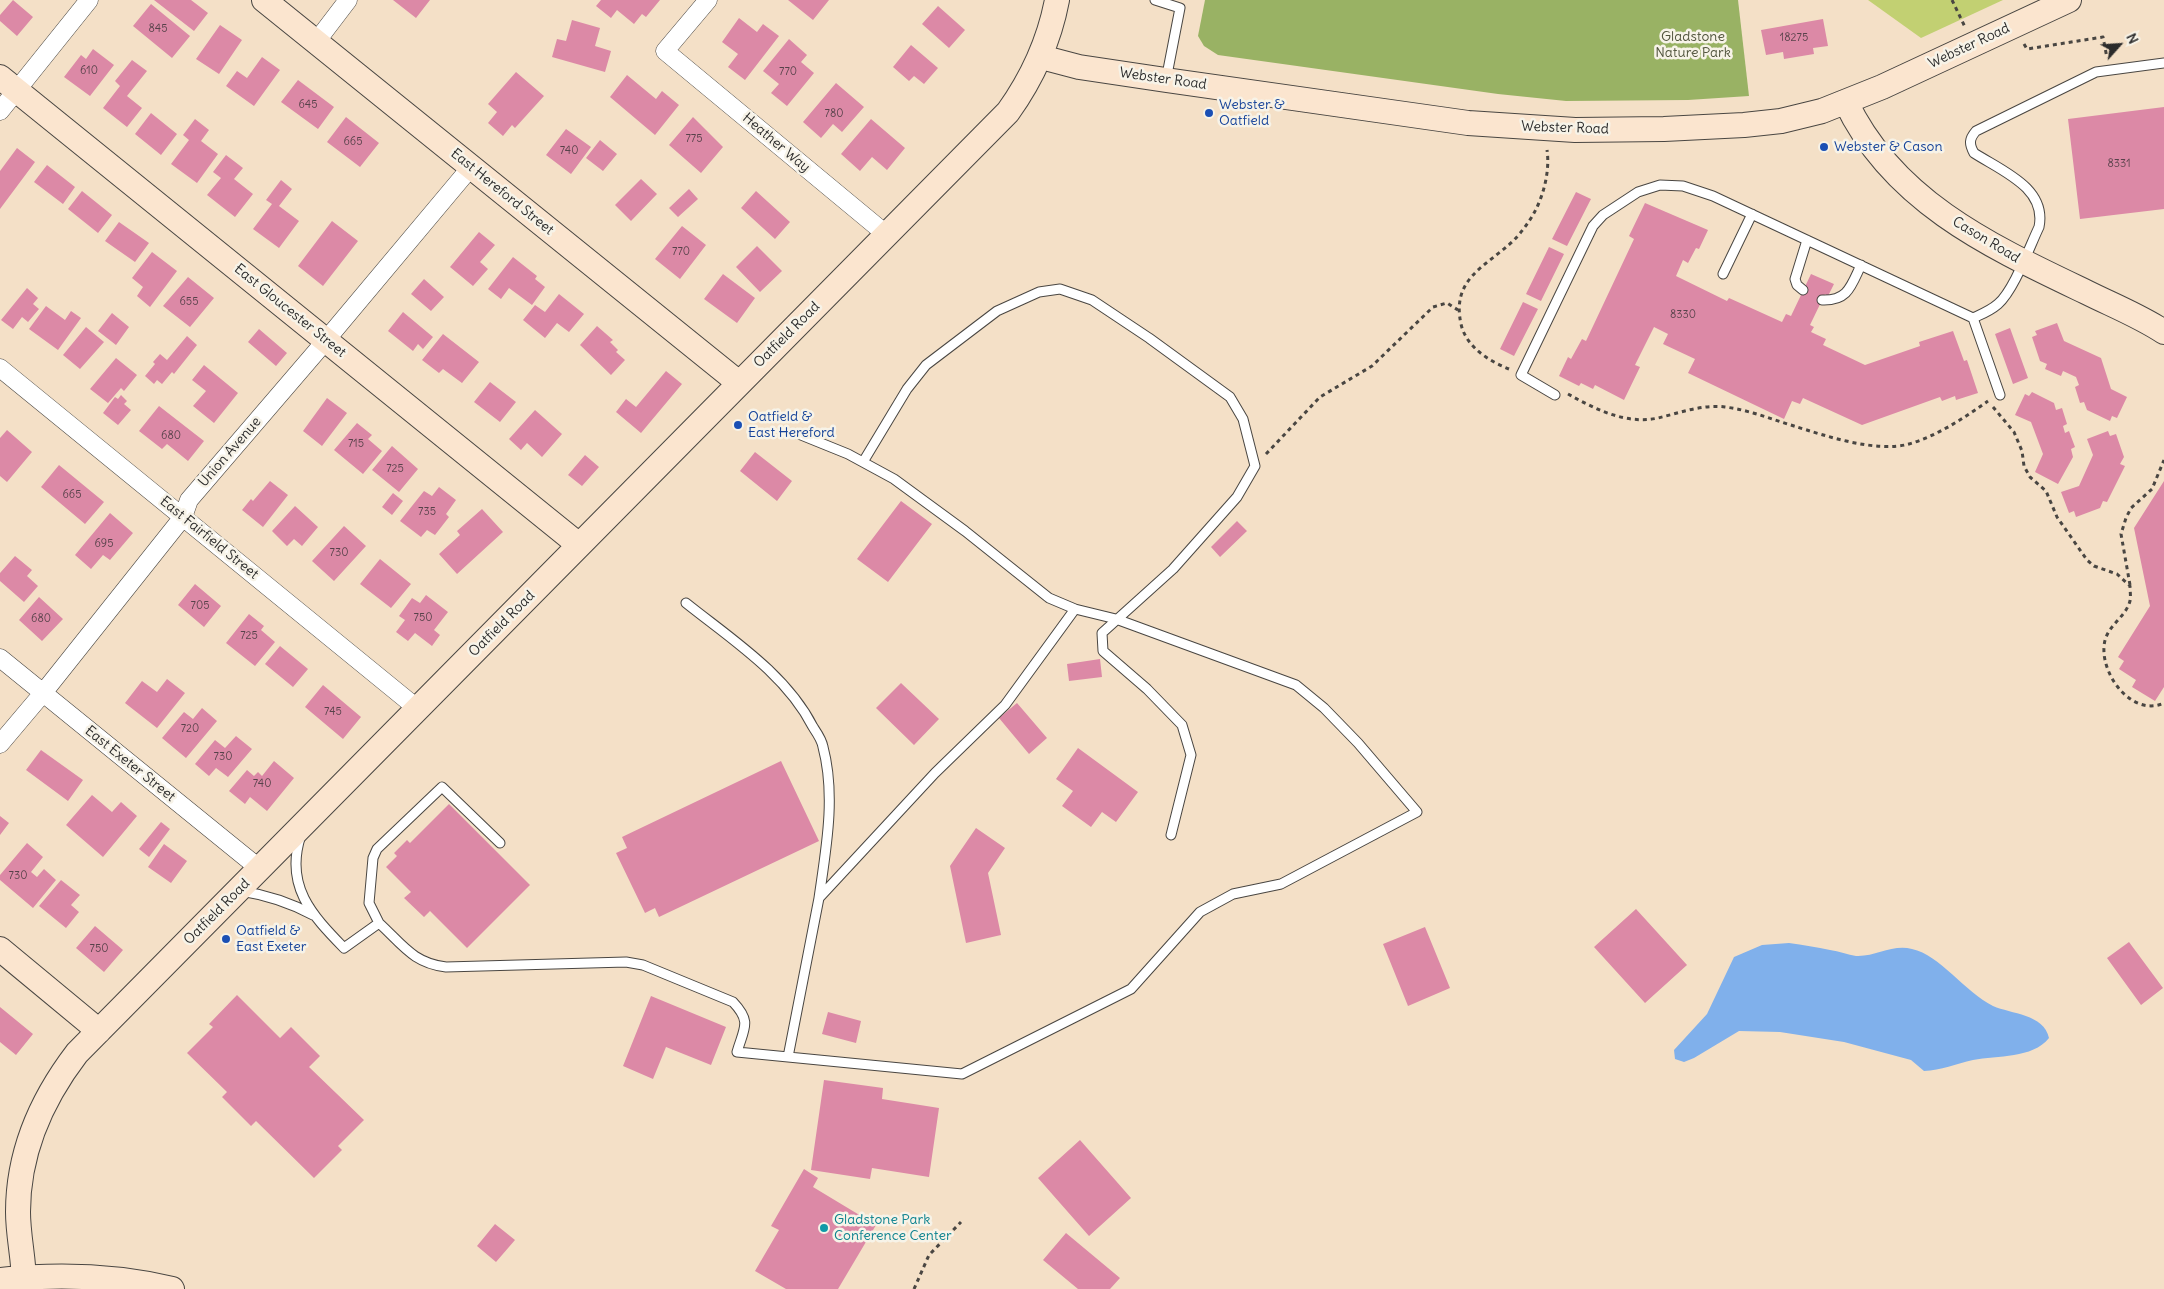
<!DOCTYPE html>
<html>
<head>
<meta charset="utf-8">
<style>
	body { margin:0 }
	#map { position:relative; width:2164px; height:1289px; overflow:hidden; background:#f4e0c7; font-family:Delius,sans-serif }
	canvas { display:block }
	.north { position:absolute; left:2094px; top:20px; width:50px; height:50px; -webkit-text-stroke:4px #f7f3e8; paint-order:stroke; rotate:64deg; font-size:14px; font-weight:700; line-height:20px; text-align:center; color:#2b2b2b }
	.north::after { content:''; display:block; margin:auto; width:18px; height:22px; background:#2b2b2b; clip-path:polygon(50% 0,100% 100%,50% 72%,0 100%) }
</style>
</head>
<body>
<div id="map">
<canvas width="2164" height="1289"></canvas>
<div class="north">N</div>
</div>
<script>
const context = document.querySelector('canvas').getContext('2d');
context.lineJoin = 'round';
function fill(path, color) { context.fillStyle = color; context.fill(path, 'evenodd'); }
function stroke(path, color, width, dash) { context.strokeStyle = color; context.lineWidth = width; context.lineCap = dash ? 'butt' : 'round'; context.setLineDash(dash || []); context.stroke(path); }
function label(font, color, halo, rows, align = 'center') {
  context.font = font + ' Delius,sans-serif'; context.lineWidth = 5; context.setLineDash([]); context.textBaseline = 'middle'; context.strokeStyle = halo; context.fillStyle = color; for (const [text, x, y, turn = 0] of rows) {
    context.save(); context.translate(x, y); context.rotate((+turn || 0) * Math.PI / 180); context.textAlign = isNaN(turn) ? turn : align; if (halo) context.strokeText(text, 0, 0); context.fillText(text, 0, 0); context.restore();
  }
}
fill(new Path2D(`
	M1868 0H2003L1921 38Z`), '#c2d072');
fill(new Path2D(`
	M1205 0H1738L1749 96 1688 100 1566 101 1498 94 1218 55 1204 46 1198 36Z`), '#99b264');
fill(new Path2D(`
	M1789 943C1803 945 1817 947 1830 950 1839 951 1848 955 1856 956 1876 957 1892 944 1912 949 1940 955 1965 992 1993 1006 2011 1014 2044 1014 2049 1038 2032 1059 1998 1055 1973 1060 1956 1064 1941 1070 1924 1071L1911 1060 1844 1042 1780 1032 1739 1031 1694 1058 1684 1062 1675 1059 1674 1050 1707 1014 1734 957 1762 945Z`), '#80b0eb');
fill(new Path2D(`
	M13 0 33 17 17 36 0 21V15Z
	M154 0H191L208 13 194 31Z
	M393 0H430L416 18Z
	M601 0H660L646 17 642 14 634 24 617 10 611 18 596 6Z
	M788 0H829L813 20Z
	M151 4 190 36 172 58 133 26Z
	M938 6 965 30 949 48 922 24Z
	M739 18 757 32 763 24 779 36 745 80 728 67 738 54 722 42Z
	M1823 19 1828 46 1813 48 1814 54 1784 59 1783 52 1766 55 1761 30Z
	M572 20 600 28 595 46 611 51 605 72 552 57 557 39 566 41Z
	M220 25 242 40 219 74 196 59Z
	M789 39 807 55 801 62 814 73 787 106 771 93 779 84 763 71Z
	M911 45 938 68 924 84 914 76 909 81 893 67Z
	M93 49 114 65 90 96 64 77 81 55 86 59Z
	M262 57 280 70 254 106 226 86 237 71 247 78Z
	M132 60 147 71 127 96 142 108 127 127 103 108 120 86 115 81Z
	M516 72 544 96 515 128 512 125 503 136 488 123 497 112 488 104Z
	M627 75 656 99 662 91 679 105 655 135 610 97Z
	M298 80 334 107 318 129 281 102Z
	M836 83 864 107 842 132 833 124 821 138 803 122Z
	M2164 107V209L2080 219 2068 119Z
	M151 113 177 134 161 155 135 134Z
	M346 117 379 143 360 167 327 142Z
	M693 117 723 147 701 173 669 145Z
	M195 119 209 130 201 141 218 154 197 183 171 164 189 140 183 135Z
	M871 119 905 148 887 170 872 157 860 171 841 154Z
	M566 129 591 147 571 174 546 155Z
	M600 140 617 154 603 171 586 158Z
	M17 148 35 162 0 209V171Z
	M226 155 243 168 234 179 253 194 235 217 207 195 221 178 213 172Z
	M47 165 75 187 63 204 34 182Z
	M641 179 657 194 631 221 615 205Z
	M281 180 292 189 279 206 299 221 279 248 253 229 272 204 266 200Z
	M689 189 698 199 678 217 669 208Z
	M82 191 112 215 98 233 68 209Z
	M756 191 790 222 775 239 741 208Z
	M1576 192 1591 199 1567 246 1552 239Z
	M1645 203 1708 230 1699 249 1696 248 1688 263 1683 260 1676 276 1727 301 1729 298 1782 322 1786 314 1791 316 1811 274 1834 284 1828 296 1825 294 1810 325 1814 327 1811 332 1826 339 1823 345 1865 365 1920 346 1919 342 1953 331 1964 361 1967 360 1978 393 1956 400 1955 396 1942 401 1940 397 1862 425 1803 398 1800 404 1792 401 1784 419 1688 373 1695 359 1663 344 1668 334 1654 327 1635 365 1640 367 1624 400 1595 385 1593 389 1581 383 1579 386 1559 376 1568 357 1571 359 1582 339 1586 341 1634 239 1629 236Z
	M332 221 358 241 323 286 298 266Z
	M119 222 149 243 135 262 105 241Z
	M682 226 706 245 680 279 655 259Z
	M479 232 495 245 480 262 488 269 473 286 450 267Z
	M757 246 782 271 760 292 736 267Z
	M1549 247 1564 254 1541 301 1526 294Z
	M152 252 177 271 150 307 137 296 143 287 132 278Z
	M513 257 537 276 535 279 545 287 532 305 509 288 501 299 488 289Z
	M723 274 755 298 737 323 704 299Z
	M188 277 214 298 190 327 163 306Z
	M424 279 444 297 431 311 411 294Z
	M27 288 38 298 33 304 39 309 28 322 22 317 13 329 1 320Z
	M559 294 584 314 569 332 557 323 545 338 523 320 535 305 545 312Z
	M1523 302 1538 309 1514 356 1500 349Z
	M46 306 65 320 71 311 81 318 58 350 29 329Z
	M403 312 433 337 423 349 418 344 413 351 388 331Z
	M112 313 129 327 116 345 98 331Z
	M2057 323 2064 341 2101 358 2111 389 2127 397 2117 418 2112 416 2110 421 2087 410 2084 402 2080 403 2075 387 2079 385 2076 377 2063 371 2061 376 2045 369 2047 364 2040 361 2032 337 2037 335 2035 331Z
	M597 326 613 340 610 342 618 350 616 352 625 360 611 375 580 345Z
	M86 327 104 342 80 369 63 355Z
	M2010 328 2028 378 2013 384 1995 334Z
	M259 329 287 353 276 366 248 342Z
	M443 334 479 362 462 383 443 369 439 373 422 360Z
	M187 336 197 345 174 374 172 372 162 384 157 380 154 384 145 376 155 364 153 362 160 354 167 360Z
	M116 358 137 375 124 391 121 388 108 403 90 389Z
	M204 365 238 393 214 423 193 406 206 391 192 380Z
	M666 371 682 384 641 433 616 412 626 399 636 407Z
	M490 382 516 402 500 422 474 402Z
	M2032 392 2054 403 2056 410 2062 408 2067 424 2063 426 2065 433 2069 431 2075 447 2071 449 2073 457 2058 484 2035 472 2043 454 2031 422 2015 415 2025 394 2029 396Z
	M121 395 127 401 124 404 131 410 118 425 103 413 115 397 118 399Z
	M327 398 347 413 322 446 303 431Z
	M159 406 204 441 188 461 167 444 162 449 139 431Z
	M535 410 562 434 542 457 527 443 521 450 509 439Z
	M357 423 372 435 368 439 382 451 363 474 334 450Z
	M7 430 32 452 7 482 0 476V438Z
	M2108 431 2110 436 2116 434 2124 457 2120 464 2125 466 2107 502 2103 501 2100 508 2076 517 2074 511 2069 513 2061 492 2079 486 2093 455 2087 439Z
	M392 446 418 469 399 492 372 470Z
	M755 452 792 481 777 501 740 471Z
	M585 455 599 467 582 486 568 475Z
	M59 465 104 502 85 524 41 487Z
	M270 481 288 495 263 527 242 510 251 499 253 501Z
	M2164 481V687L2155 701 2132 687 2136 680 2119 669 2124 661 2118 657 2150 606 2134 528Z
	M439 487 456 500 446 514 449 517 435 535 427 530 421 537 400 521 424 491 432 496Z
	M393 493 403 501 392 515 382 507Z
	M901 501 932 524 888 582 857 559Z
	M295 506 318 527 302 546 294 539 287 546 272 531Z
	M482 509 503 532 457 574 439 554 460 535 457 531Z
	M110 513 133 533 110 560 103 555 91 569 75 555Z
	M1237 521 1247 531 1220 557 1211 547Z
	M344 526 366 546 334 581 312 561Z
	M15 556 32 570 27 576 38 586 24 602 0 581V573Z
	M380 559 411 584 391 608 360 584Z
	M195 584 221 606 204 627 178 605Z
	M426 595 448 612 434 630 440 635 432 646 415 633 408 641 396 632 405 620 399 616 412 598 420 603Z
	M39 597 63 619 42 641 19 620Z
	M249 614 264 626 261 630 275 642 255 666 226 643Z
	M280 646 308 669 293 687 265 664Z
	M1100 659 1102 677 1069 681 1067 664Z
	M167 679 185 693 157 728 125 703 142 681 157 692Z
	M901 683 939 719 914 745 876 708Z
	M323 685 361 717 343 739 305 707Z
	M1017 703 1047 738 1029 754 999 718Z
	M202 708 217 721 186 758 162 738 184 712 193 719Z
	M236 736 252 749 228 777 216 768 209 776 195 764 215 740 225 748Z
	M1078 748 1138 792 1116 822 1102 812 1091 827 1062 806 1073 791 1056 779Z
	M41 750 83 780 68 801 26 770Z
	M274 761 294 778 267 811 250 797 245 804 229 791 247 770 254 776 258 772 262 776Z
	M781 761 819 841 659 917 655 908 645 913 616 853 627 848 622 837Z
	M92 795 112 812 121 802 137 816 103 857 66 825Z
	M449 804 530 885 467 948 430 911 424 917 404 898 411 892 386 867 397 856 394 853 407 840 410 843Z
	M0 816 9 823 0 835Z
	M161 822 170 829 149 857 139 849Z
	M976 828 1005 848 988 873 1001 935 966 943 950 866Z
	M27 843 43 857 31 872 37 877 44 869 56 880 33 908 0 880V875Z
	M164 844 187 861 171 883 148 867Z
	M61 880 80 895 71 905 79 912 66 928 39 906Z
	M1636 909 1687 965 1645 1003 1594 947Z
	M95 926 123 950 104 972 76 948Z
	M1425 927 1450 988 1408 1006 1383 944Z
	M2129 942 2163 988 2141 1005 2107 958Z
	M237 995 280 1038 291 1027 320 1056 309 1067 364 1120 338 1146 342 1150 314 1178 256 1121 251 1126 222 1097 227 1092 187 1053 213 1027 209 1024Z
	M651 996 726 1027 711 1065 666 1047 653 1079 623 1066Z
	M0 1007 33 1034 16 1055 0 1042Z
	M828 1012 861 1021 856 1043 822 1034Z
	M824 1080 883 1088 882 1099 939 1108 929 1177 872 1168 870 1179 811 1170Z
	M1080 1140 1131 1198 1089 1236 1038 1178Z
	M804 1169 818 1178 813 1187 876 1225 838 1289H786L755 1271 779 1230 771 1226Z
	M495 1224 515 1240 496 1262 477 1246Z
	M1066 1233 1120 1278 1110 1289H1078L1043 1260Z`), '#dc89a6');
const lane = new Path2D(`
	M1155 0 1180 8 1166 80
	M1723 274 1752 214
	M1803 290 1797 285 1795 279 1807 240
	M1822 300C1848 301 1851 286 1861 265
	M1973 318 2000 395
	M1555 395 1521 375 1593 226 1603 215 1638 192 1660 185 1683 186 1713 196 1973 318C1982 314 1990 311 1998 304 2014 290 2029 248 2039 227 2047 188 2002 171 1974 153 1969 144 1969 139 1976 131L2096 72 2164 63
	M863 462 907 389 926 365 997 311 1039 292 1060 289 1092 300 1149 338 1230 397 1243 419 1255 466 1237 497 1173 569 1102 633 1103 651 1147 689 1182 725 1191 755 1171 835
	M686 603C731 639 786 674 813 727 817 733 822 740 823 747 836 796 826 849 819 898
	M301 835C284 886 312 915 344 948L379 923C403 945 413 963 446 967L626 962 643 965 733 1002C752 1022 744 1028 737 1052L962 1074 1131 989 1200 912 1233 894 1281 884 1417 812 1358 743 1324 708 1296 685 1116 619 1075 609 1049 598 965 531 894 479 848 454 801 435
	M241 891C267 895 289 902 313 915
	M379 923 369 903 373 858 377 849 442 787 500 843
	M788 1057 819 898 935 773 1005 705 1075 609`);
const street = new Path2D(`
	M708 0 665 51 887 235
	M316 42 348 0
	M0 111 89 0
	M0 368 418 709
	M0 658 260 869
	M0 744 43 693 183 517 189 500 316 352 471 167`);
const secondary = new Path2D(`
	M264 0 739 383
	M1041 57 1079 67 1166 80 1468 123 1575 130 1664 129 1744 125 1781 121 1822 111 1882 87 2069 0
	M0 77 579 545
	M1846 102C1893 202 1992 247 2086 292 2112 305 2140 316 2164 332
	M0 949 99 1031
	M0 1280C56 1274 117 1276 172 1289
	M24 1289C25 1263 18 1238 18 1212 18 1152 41 1100 77 1053L1008 112C1033 77 1049 42 1057 0`);
stroke(lane, '#494642', 11);
stroke(street, '#494642', 19);
stroke(secondary, '#494642', 26);
stroke(new Path2D(`
	M1952 0 1965 27
	M2024 44 2027 49 2103 37 2107 58
	M1509 369C1489 361 1466 347 1461 324 1451 278 1486 267 1514 240 1521 233 1529 222 1534 213 1544 195 1550 170 1547 150
	M1568 394C1595 409 1626 425 1658 418 1679 413 1703 404 1725 407 1749 410 1771 419 1794 426 1826 436 1876 453 1909 444 1937 436 1964 418 1988 401
	M1993 407 2014 432 2022 451 2024 466 2030 477 2046 491 2057 517 2087 560 2094 566 2117 574 2130 586C2130 591 2131 597 2130 601 2125 619 2105 626 2104 647 2102 677 2133 717 2164 703
	M1266 454 1320 397 1372 366 1433 307 1447 303 1458 310
	M2130 585 2121 534 2126 518 2131 508 2152 489 2164 460
	M914 1289 929 1255 961 1222`), '#494642', 3, [4, 4]);
stroke(lane, '#fff', 9);
stroke(street, '#fff', 18);
stroke(secondary, '#fbe5cf', 24);
for (const [x, y, r, color] of [
	[1209,113,5,"#1a4fb4"],
	[1824,147,5,"#1a4fb4"],
	[738,425,5,"#1a4fb4"],
	[226,939,5,"#1a4fb4"],
	[824,1228,5,"#0f9aa8"]
]) { const dot = new Path2D(); dot.arc(x, y, r, 0, 2 * Math.PI); context.fillStyle = color; context.fill(dot); stroke(dot, '#f7f3e8', 2); }
label('11px', '#57424a', null, [
	["845",158,29],
	["18275",1794,38],
	["610",89,71],
	["770",788,72],
	["645",308,105],
	["780",834,114],
	["775",694,139],
	["665",353,142],
	["740",569,151],
	["8331",2119,164],
	["770",681,252],
	["655",189,302],
	["8330",1683,315],
	["680",171,436],
	["715",356,444],
	["725",395,469],
	["665",72,495],
	["735",427,512],
	["695",104,544],
	["730",339,553],
	["705",200,606],
	["750",423,618],
	["680",41,619],
	["725",249,636],
	["745",333,712],
	["720",190,729],
	["730",223,757],
	["740",262,784],
	["730",18,876],
	["750",99,949]
]);
label('14px', '#51543d', '#f7f3e8', [
	["Gladstone",1693,37],
	["Nature Park",1693,53]
]);
label('14px', '#2b2b2b', '#f7f3e8', [
	["Webster Road",1969,46,-25],
	["Webster Road",1163,79,8],
	["Webster Road",1565,128,2],
	["Heather Way",776,143,40],
	["East Hereford Street",502,192,39],
	["Cason Road",1986,240,31],
	["East Gloucester Street",290,311,39],
	["Oatfield Road",787,335,-45],
	["Union Avenue",230,452,-49],
	["East Fairfield Street",209,538,39],
	["Oatfield Road",502,624,-45],
	["East Exeter Street",130,764,39],
	["Oatfield Road",217,912,-45]
]);
label('14px', '#164399', '#f7f3e8', [
	["Webster &",1219,105],
	["Oatfield",1219,121],
	["Webster & Cason",1834,147],
	["Oatfield &",748,417],
	["East Hereford",748,433],
	["Oatfield &",236,931],
	["East Exeter",236,947]
], 'left');
label('14px', '#0d838f', '#f7f3e8', [
	["Gladstone Park",834,1220],
	["Conference Center",834,1236]
], 'left');
</script>
</body>
</html>
